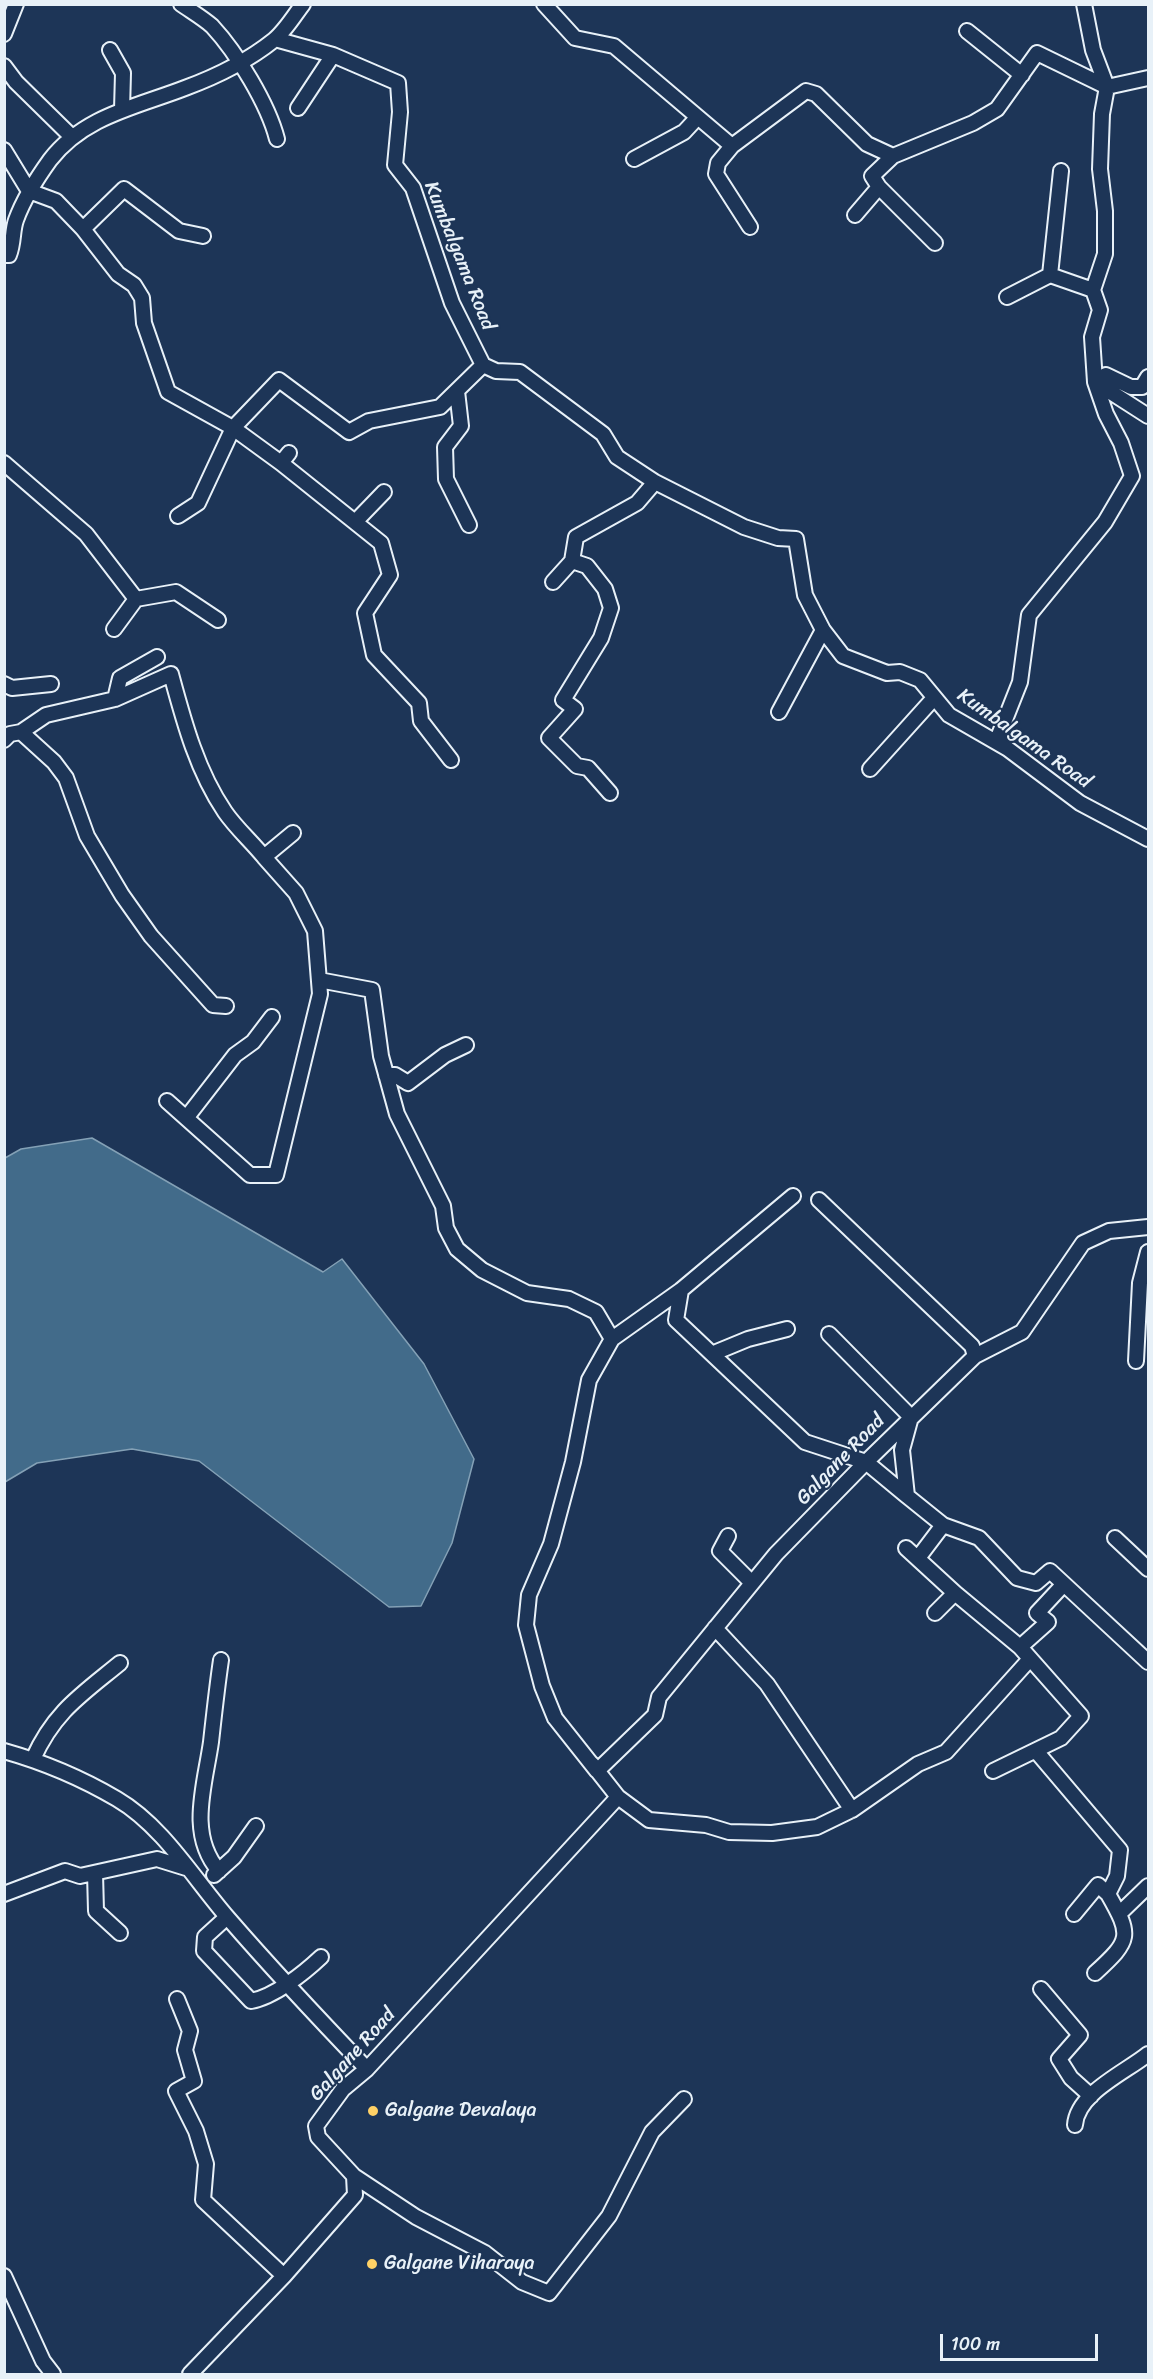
<!DOCTYPE html>
<html>
<head>
<meta charset="utf-8">
<style>
	body { margin:0 }
	#map { position:relative; width:1153px; height:2379px; overflow:hidden; background:#1d3557; font-family:Sriracha,sans-serif }
	canvas { display:block }
	.frame { position:absolute; inset:0; border:6px solid #e8f1f8; pointer-events:none }
	.scale { position:absolute; left:940px; top:2334px; width:158px; height:27px; box-sizing:border-box; border:3px solid #e8f1f8; border-top:0; padding-left:8px; font-size:18px; line-height:21px; white-space:nowrap; color:#e8f1f8; -webkit-text-stroke:4px #1d3557; paint-order:stroke }
</style>
</head>
<body>
<div id="map">
<canvas width="1153" height="2379"></canvas>
<div class="frame"></div>
<div class="scale">100 m</div>
</div>
<script>
const context = document.querySelector('canvas').getContext('2d');
context.lineJoin = 'round';
function fill(path, color) { context.fillStyle = color; context.fill(path, 'evenodd'); }
function stroke(path, color, width, dash) { context.strokeStyle = color; context.lineWidth = width; context.lineCap = dash ? 'butt' : 'round'; context.setLineDash(dash || []); context.stroke(path); }
function label(font, color, halo, rows, align = 'center') {
  context.font = font + ' Sriracha,sans-serif'; context.lineWidth = 4.5; context.setLineDash([]); context.textBaseline = 'middle'; context.strokeStyle = halo; context.fillStyle = color; for (const [text, x, y, turn = 0] of rows) {
    context.save(); context.translate(x, y); context.rotate((+turn || 0) * Math.PI / 180); context.textAlign = isNaN(turn) ? turn : align; if (halo) context.strokeText(text, 0, 0); context.fillText(text, 0, 0); context.restore();
  }
}
const water = new Path2D(`
	M92 1138 323 1272 342 1259 424 1364 474 1459 452 1543 421 1606 389 1607 199 1461 132 1449 37 1463 5 1482V1158L21 1149Z`);
fill(water, '#426b8a');
stroke(water, '#84a1b6', 1.5);
const minor = new Path2D(`
	M181 4C191 11 203 18 212 26 237 53 268 104 277 139
	M544 4 575 38 614 46 732 146 806 91 816 94 867 144 893 156 973 123 997 109 1037 53 1107 87 1148 78
	M967 31 1022 75
	M4 34 16 4
	M275 39 333 55 398 83 400 112 395 165 413 188 452 303 483 365 496 371 520 372 603 434 617 457 655 482 744 527 778 538 796 539 805 595 823 630 843 656 887 673 900 672 920 680 949 715 1008 749 1080 803 1148 839
	M110 50 123 73 122 110
	M4 66 16 82 72 137
	M298 108 333 55
	M732 146 718 163 716 174 750 227
	M4 150 29 191 56 201 83 229 118 274 134 285 142 298 144 323 168 392 233 428 198 503 178 516
	M634 159 684 132 697 118
	M879 187 935 243
	M855 215 879 187 872 176 893 156
	M83 229 124 189 179 231 203 236
	M4 255H9C14 243 12 231 16 220 24 198 37 178 50 160 84 116 136 107 185 88 215 77 249 60 274 40 285 31 294 16 303 4
	M1050 275 1061 171
	M1007 297 1050 275 1093 290
	M1148 377 1142 387H1131L1106 375 1095 382 1148 416
	M457 391 461 426 445 447 446 479 469 525
	M289 453 281 463 233 428 279 380 349 432 369 421 440 407 483 365
	M4 463 86 534 136 599 176 592 218 620
	M281 463 381 543 390 575 365 613 374 655 419 703 421 721 451 760
	M355 522 384 492
	M572 561 587 566 605 589 611 608 601 638 563 700 575 709 549 738 577 766 588 768 610 793
	M553 582 572 561 576 537 637 503 655 482
	M114 629 136 599
	M4 684 12 688 51 684
	M115 699 120 678 157 657
	M779 712 823 630
	M21 732 46 715 115 699 171 674C184 722 197 771 225 812 236 828 252 842 264 857L293 833
	M4 740 10 734 21 732 54 762 66 778 87 836 122 895 151 936 213 1005 226 1006
	M1006 747 999 735 1020 682 1029 615 1105 522 1132 476 1121 443 1106 414 1095 382 1092 337 1100 310 1093 290 1105 254V211L1100 169 1102 114 1107 87 1093 50 1084 4
	M870 769 934 698
	M319 980 372 990 381 1056 397 1114 443 1206 446 1228 457 1249 482 1270 527 1293 569 1299 596 1312 612 1339 589 1380 573 1462 551 1544 529 1595 526 1625 542 1686 555 1718 597 1771 655 1715 659 1697 776 1554 866 1462 975 1356 1022 1332 1083 1243 1109 1231 1148 1227
	M386 1075H395L408 1083 445 1055 466 1045
	M167 1101 250 1175H276L320 994 315 931 296 893 264 857
	M187 1117 235 1055 253 1042 272 1017
	M793 1196 681 1290 676 1320 805 1442 866 1462 907 1496
	M819 1200 972 1346 975 1356
	M829 1334 911 1417 902 1450 907 1496 943 1525 979 1538 1017 1578 1036 1583 1050 1571 1148 1662
	M612 1339 681 1290
	M714 1353 748 1339 787 1329
	M1136 1361 1140 1283 1148 1252
	M728 1536 720 1551 752 1583
	M1115 1538 1148 1569
	M906 1548 955 1593
	M918 1558 943 1525
	M935 1613 955 1593 1020 1647
	M715 1628 767 1684 852 1810
	M4 1751C43 1762 83 1779 117 1799 163 1826 194 1879 228 1918 273 1970 320 2020 367 2069
	M1036 1751 1120 1850 1117 1876 1108 1894C1132 1936 1131 1940 1095 1973
	M33 1759C54 1712 81 1695 120 1663
	M592 1764 618 1797 649 1820 706 1825 729 1832 772 1833 817 1827 852 1810 918 1764 946 1752 1030 1659
	M993 1771 1061 1738 1081 1716 1020 1647 1048 1622 1037 1613 1064 1584
	M219 1871C187 1834 205 1785 211 1742 214 1715 217 1687 221 1660
	M95 1873 96 1911 120 1933
	M214 1875 234 1857 256 1826
	M4 1894 65 1871 80 1876 157 1859 186 1868
	M1074 1914 1098 1885 1108 1894
	M1119 1914 1148 1886
	M227 1917 205 1937 204 1951 251 2001C274 1997 304 1973 321 1957
	M1041 1989 1080 2035 1059 2059 1071 2078 1091 2096
	M177 1999 190 2031 185 2050 194 2081 176 2091 196 2131 206 2164 203 2200 284 2276
	M1075 2125C1077 2093 1126 2072 1148 2054
	M354 2176 416 2217 485 2253 522 2282 549 2293 609 2216 652 2132 684 2099
	M4 2276 43 2361 53 2374
	M190 2374 284 2276 355 2195 354 2176 318 2137 316 2126 343 2089 367 2069 618 1797`);
stroke(minor, '#e8f1f8', 18);
stroke(minor, '#1d3557', 14);
for (const [x, y, r, color] of [
	[373,2111,6,"#ffd166"],
	[372,2264,6,"#ffd166"]
]) { const dot = new Path2D(); dot.arc(x, y, r, 0, 2 * Math.PI); context.fillStyle = color; context.fill(dot); stroke(dot, '#1d3557', 2); }
label('20px', '#e8f1f8', '#1d3557', [
	["Kumbalgama Road",459,256,68],
	["Kumbalgama Road",1024,739,35],
	["Galgane Road",841,1460,-46],
	["Galgane Road",353,2055,-48]
]);
label('20px', '#e8f1f8', '#1d3557', [
	["Galgane Devalaya",385,2111],
	["Galgane Viharaya",384,2264]
], 'left');
</script>
</body>
</html>
